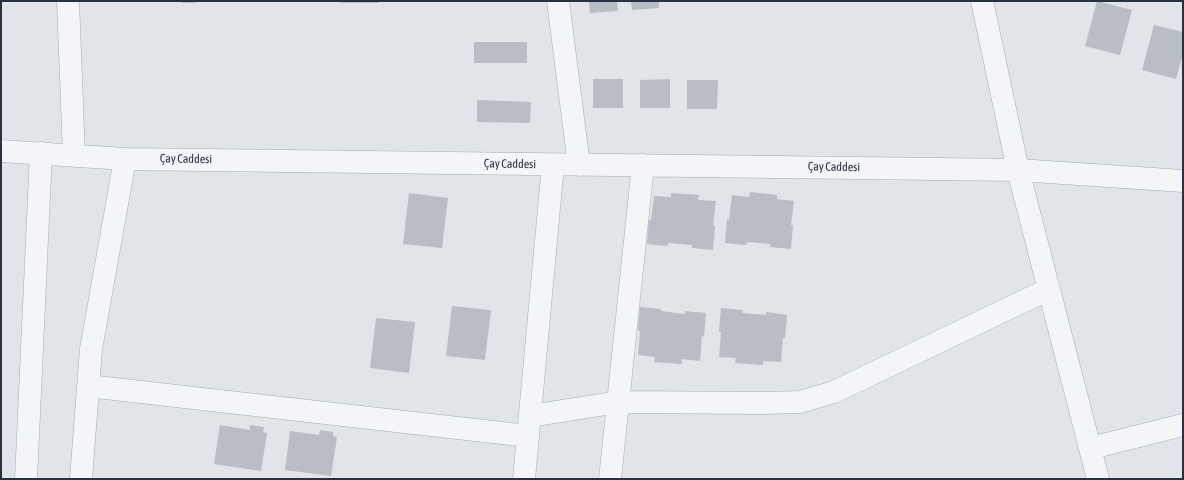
<!DOCTYPE html>
<html>
<head>
<meta charset="utf-8">
<style>
	body { margin:0 }
	#map { position:relative; width:1184px; height:480px; overflow:hidden; background:#e1e4e9; font-family:"Asap Condensed",sans-serif }
	canvas { display:block }
	.frame { position:absolute; inset:0; border:2px solid #293241; pointer-events:none }
</style>
</head>
<body>
<div id="map">
<canvas width="1184" height="480"></canvas>
<div class="frame"></div>
</div>
<script>
const context = document.querySelector('canvas').getContext('2d');
context.lineJoin = 'round';
function fill(path, color) { context.fillStyle = color; context.fill(path, 'evenodd'); }
function stroke(path, color, width, dash) { context.strokeStyle = color; context.lineWidth = width; context.lineCap = dash ? 'butt' : 'round'; context.setLineDash(dash || []); context.stroke(path); }
function label(font, color, halo, rows, align = 'center') {
  context.font = font + ' "Asap Condensed",sans-serif'; context.lineWidth = 3.5; context.setLineDash([]); context.textBaseline = 'middle'; context.strokeStyle = halo; context.fillStyle = color; for (const [text, x, y, turn = 0] of rows) {
    context.save(); context.translate(x, y); context.rotate((+turn || 0) * Math.PI / 180); context.textAlign = isNaN(turn) ? turn : align; if (halo) context.strokeText(text, 0, 0); context.fillText(text, 0, 0); context.restore();
  }
}
fill(new Path2D(`
	M181 1H196V3H182Z
	M340 1H378V3H340Z
	M589 1H617L618 11 590 13Z
	M631 1H659V8L632 10Z
	M1097 1 1132 10 1120 55 1085 46Z
	M1154 25 1183 32V54L1176 79 1142 70Z
	M474 42H527V63H474Z
	M593 79H623V108H593Z
	M670 79V108H640V80Z
	M687 80H718L717 109H687Z
	M477 100 531 102 530 123 477 122Z
	M750 192 777 195V199L794 201 791 225H793L791 249 770 247V244L747 242 746 245 725 243 727 219 729 220 732 195 749 197Z
	M409 193 448 198 442 248 403 244Z
	M671 193 699 195 698 200 716 201 713 226H715L713 250 692 248V245L668 243V246L647 244 649 220H651L654 196 671 197Z
	M452 306 491 310 485 360 446 356Z
	M640 307 661 309V311L685 314V311L706 313 704 337 702 336 700 361 682 359V364L654 362 655 357 638 355 640 331H638Z
	M721 308 743 310 742 313 766 315V312L787 315 785 338H783L781 362 763 361V365L735 363 736 358 719 357 721 332H719Z
	M376 318 415 322 409 373 370 368Z
	M220 425 250 430V425L264 427 263 432 267 433 261 471 214 464Z
	M320 430 333 432V436L337 437 331 476 285 470 290 431 319 435Z`), '#b8bdc6');
const street = new Path2D(`
	M68 1 74 155
	M558 1 579 165
	M982 1 1018 170 1098 479
	M1 151 125 159 1018 170 1183 181
	M88 386 528 436
	M530 416 619 402 766 403 800 402 834 392 1049 289
	M1091 448 1183 425
	M26 479 41 153
	M81 479 91 349 125 159
	M524 479 553 165
	M610 479 643 165`);
stroke(street, '#a6abb3', 23);
stroke(street, '#f3f5f8', 22);
label('12px', '#293241', '#f0f3f7', [
	["Çay Caddesi",186,159,1],
	["Çay Caddesi",510,164,1],
	["Çay Caddesi",834,167,1]
]);
</script>
</body>
</html>
